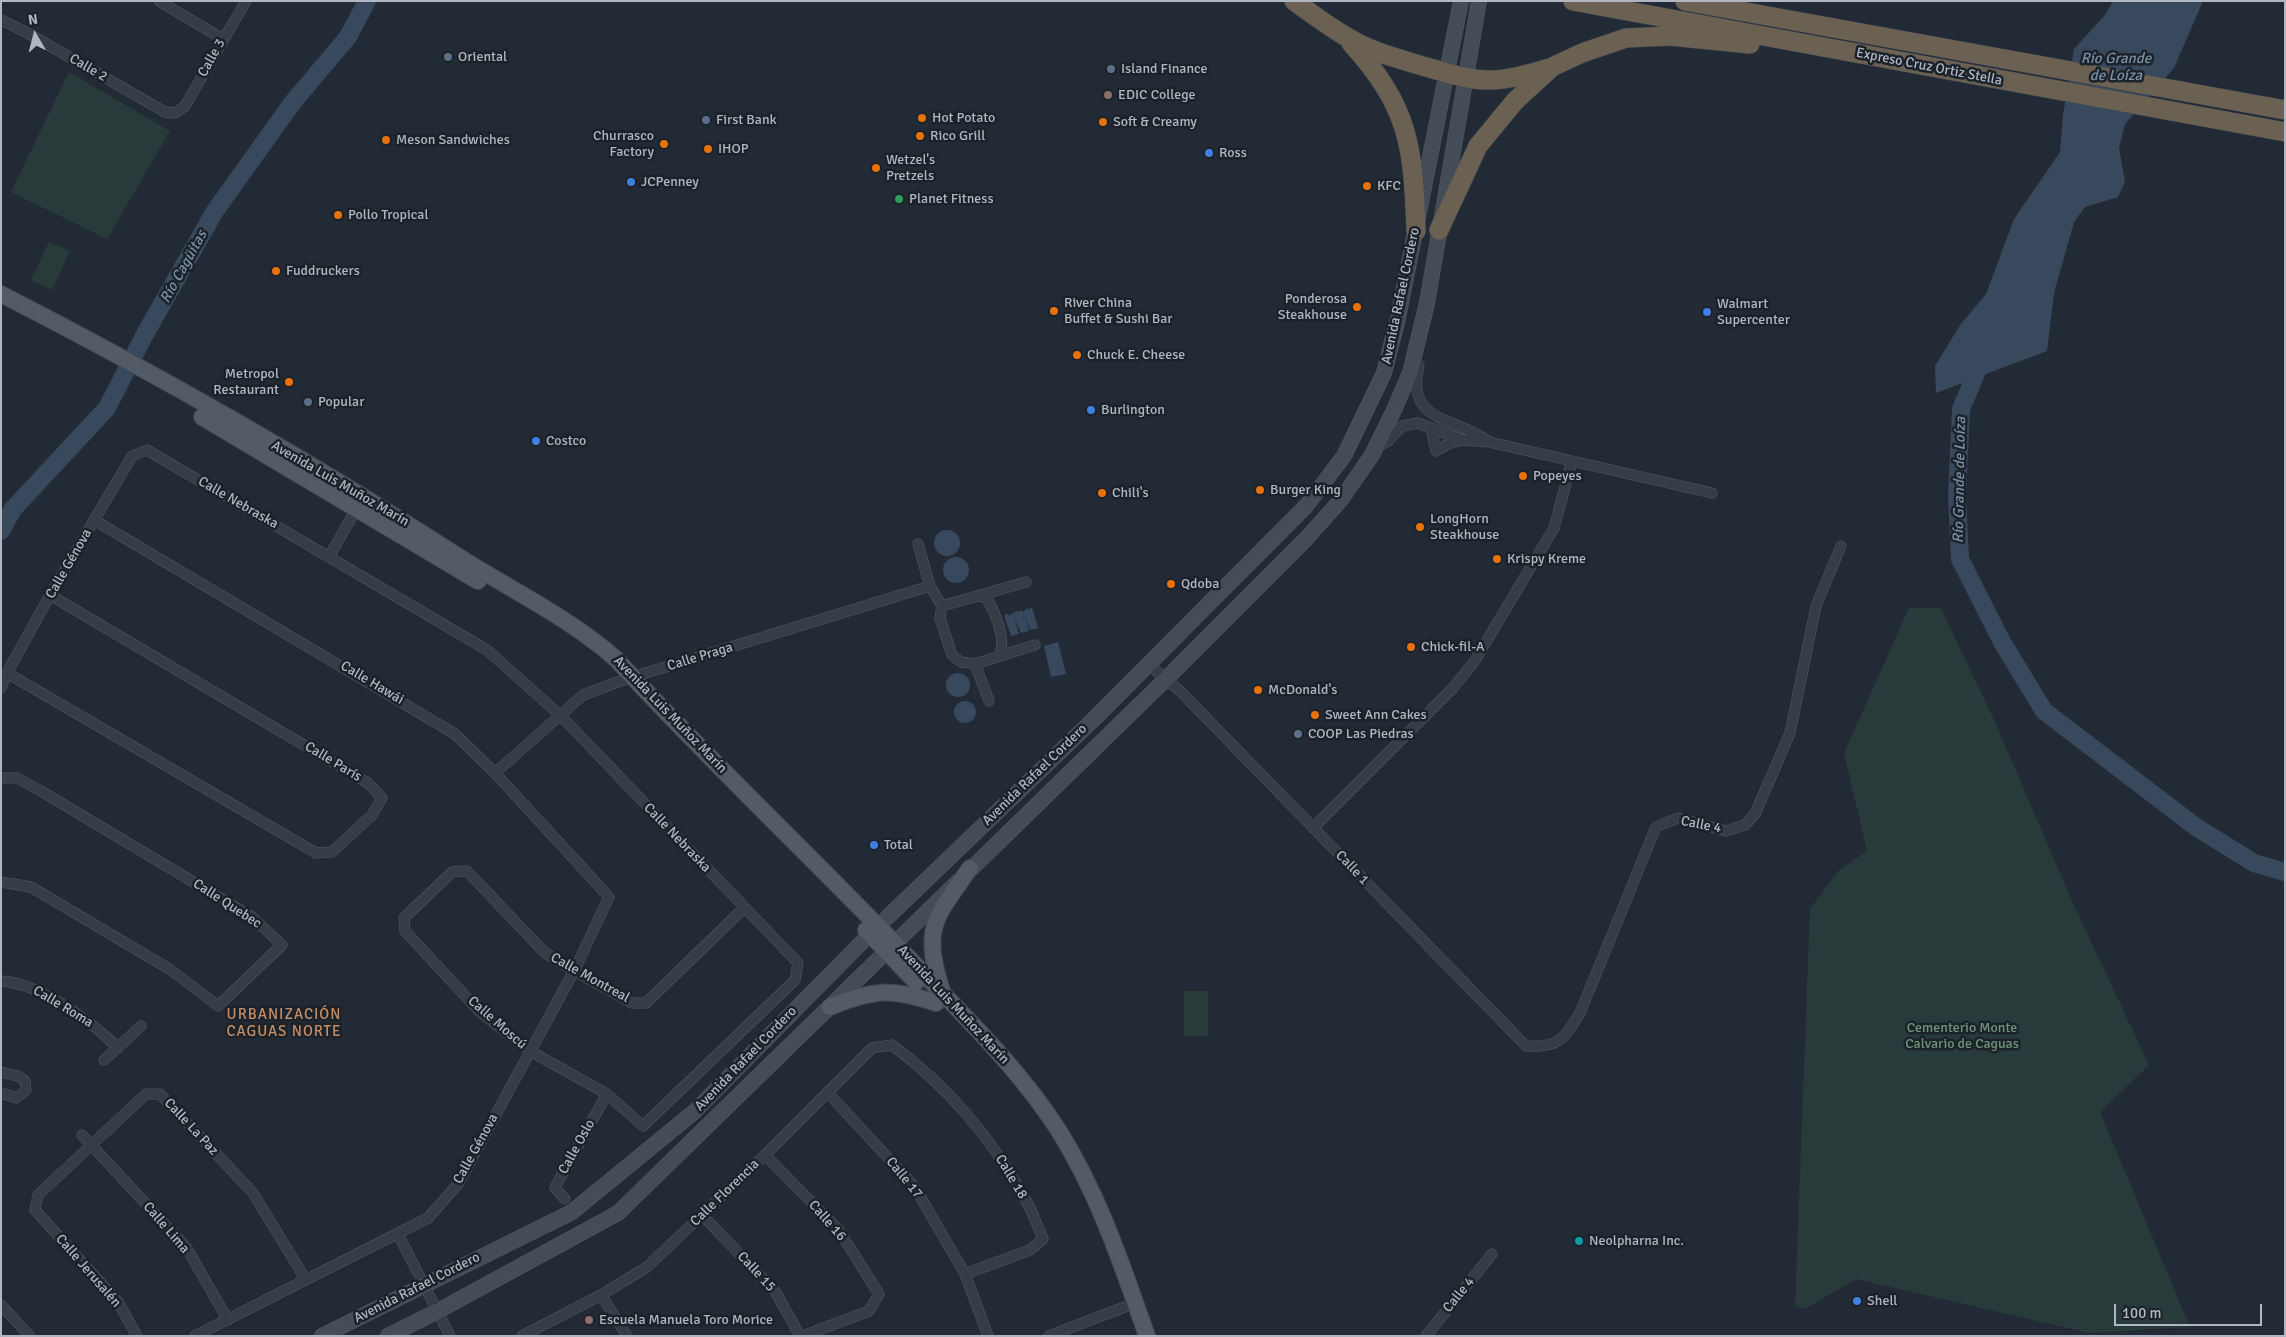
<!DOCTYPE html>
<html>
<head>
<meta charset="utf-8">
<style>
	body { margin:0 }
	#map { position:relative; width:2286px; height:1337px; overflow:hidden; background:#222b35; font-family:Signika,sans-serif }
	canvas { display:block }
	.frame { position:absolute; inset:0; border:2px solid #b0b7c2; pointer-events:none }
	.north { position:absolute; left:10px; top:10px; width:50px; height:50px; -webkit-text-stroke:4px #1b222a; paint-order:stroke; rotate:352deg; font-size:14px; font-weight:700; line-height:20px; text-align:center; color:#b0b7c2 }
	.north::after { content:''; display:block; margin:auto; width:18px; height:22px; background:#b0b7c2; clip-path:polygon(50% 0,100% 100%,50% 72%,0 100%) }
	.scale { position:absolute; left:2114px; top:1304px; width:148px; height:22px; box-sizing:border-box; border:2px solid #b0b7c2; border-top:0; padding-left:6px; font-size:15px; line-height:18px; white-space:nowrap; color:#b0b7c2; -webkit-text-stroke:4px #1b222a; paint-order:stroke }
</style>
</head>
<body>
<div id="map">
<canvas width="2286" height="1337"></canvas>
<div class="frame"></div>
<div class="north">N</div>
<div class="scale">100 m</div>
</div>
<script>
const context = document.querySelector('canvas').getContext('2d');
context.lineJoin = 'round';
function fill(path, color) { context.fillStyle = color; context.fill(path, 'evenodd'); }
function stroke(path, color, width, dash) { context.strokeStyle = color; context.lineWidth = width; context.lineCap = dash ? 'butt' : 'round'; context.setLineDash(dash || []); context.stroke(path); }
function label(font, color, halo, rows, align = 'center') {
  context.font = font + ' Signika,sans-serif'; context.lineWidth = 5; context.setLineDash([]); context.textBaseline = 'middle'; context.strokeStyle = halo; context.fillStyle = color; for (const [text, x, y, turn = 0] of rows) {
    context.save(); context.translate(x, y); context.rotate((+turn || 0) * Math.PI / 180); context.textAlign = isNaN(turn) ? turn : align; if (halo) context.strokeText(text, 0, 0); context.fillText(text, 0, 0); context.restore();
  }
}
fill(new Path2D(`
	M69 72 170 131 107 239 11 192Z
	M49 242 70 251 52 290 31 280Z
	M1909 608H1941L1994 720 2072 901 2149 1065 2100 1112 2190 1327 2089 1333 1856 1279 1807 1308 1795 1307 1810 909 1839 870 1867 851 1844 753Z
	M1184 991H1208V1036H1184Z`), '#283a3a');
fill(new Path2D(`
	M2113 1H2203L2174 68 2125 124 2119 148 2125 182 2118 197 2085 207 2074 222 2054 293 2047 351 1936 393 1935 366 1960 325 1986 294 2014 219 2060 152 2063 115 2074 49 2105 15Z
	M934 543a13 13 0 1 1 26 0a13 13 0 1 1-26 0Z
	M943 570a13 13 0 1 1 26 0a13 13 0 1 1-26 0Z
	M1032 607 1038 628 1030 630 1024 614 1029 631 1021 633 1014 617 1019 634 1011 636 1004 615 1008 614 1009 616 1013 613 1015 615 1014 612 1018 611 1019 613V611L1022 610 1023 612 1027 608 1028 610Z
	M1058 642 1066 674 1051 677 1044 646Z
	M946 685a12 12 0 1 1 24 0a12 12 0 1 1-24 0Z
	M954 712a11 11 0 1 1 22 0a11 11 0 1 1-22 0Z`), '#39495d');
stroke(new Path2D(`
	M1983 357 1961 409 1957 496 1960 559 2002 642 2044 711 2196 827 2254 863 2285 872
	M1 531 13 509 107 408 145 334 215 211 293 102 348 37 367 1`), '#39495d', 18);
const minor = new Path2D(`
	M159 1 223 39
	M1 20 24 31 165 112 175 113 185 106 246 1
	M1419 365C1405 423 1453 416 1488 441
	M1431 428 1436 451 1448 444 1463 440
	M1376 447 1388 441 1402 426 1418 423 1463 440 1489 442 1712 493
	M94 520 455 734 495 773 609 897 574 971 458 1184 428 1218 195 1336
	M918 544 930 586 942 606 940 618 952 655 961 662 975 664 1035 645
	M329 557 359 504
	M977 596 986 597C995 612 1006 638 1000 654
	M942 606 1026 582
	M975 664 989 701
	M1148 664 1180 691 1526 1046C1559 1048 1564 1039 1580 1013L1656 827 1678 818 1726 831 1745 825 1755 814 1790 733 1816 606 1841 546
	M7 673 316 853 332 852 372 815 382 798 368 783 50 595
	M1 688 7 673 50 595 132 456 147 450 487 650 560 715 798 963 795 980 643 1126 607 1094 530 1051 481 1013 405 931 404 918 452 872 467 871 544 952 574 971 632 1003H646L744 908
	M495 773 583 695 623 680 930 586
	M1 778H17L41 791 252 917 282 945 218 1006 171 970 31 887 1 882
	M1313 828 1452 689 1474 662 1554 528 1572 461
	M1 981C41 984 90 1020 118 1048
	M104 1060 141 1026
	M1 1072 18 1076 25 1081 26 1090 16 1098 1 1093
	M828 1093 914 1186 965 1274 988 1336
	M82 1135 186 1247 228 1320
	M765 1155 838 1229 879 1294 869 1311 803 1336
	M565 1199 555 1188 559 1180 607 1094
	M702 1215 775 1291 800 1336
	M398 1234 450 1336
	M601 1295 627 1336
	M1 1305 30 1336
	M137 1336 118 1302 35 1210 38 1195 146 1094H160L253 1193 306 1280
	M522 1336 601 1295 647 1267 765 1155 872 1048 892 1045C946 1085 992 1138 1024 1197 1032 1210 1037 1225 1043 1239L1030 1250 965 1274
	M1049 1336 1135 1303
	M1426 1336 1492 1254`);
const secondary = new Path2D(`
	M322 1336 572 1212 694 1112 870 934 1094 719 1306 506 1344 456 1384 373 1398 318 1461 1
	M388 1336 438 1311 618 1213 1166 679 1305 540 1340 501 1372 455 1394 410 1410 373 1427 303 1479 1`);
const primary = new Path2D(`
	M1 294C159 375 315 464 464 560 515 592 571 619 616 659 716 768 824 868 925 975 973 1025 1022 1073 1059 1131 1099 1195 1122 1265 1147 1336
	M202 417 478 581
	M866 930 916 982
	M942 991C922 927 934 920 970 868
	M830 1007C875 989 891 988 936 1003`);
const motorway = new Path2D(`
	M1294 1C1318 18 1341 36 1368 48 1387 56 1406 61 1426 67 1448 73 1470 81 1493 80 1512 79 1530 74 1549 68
	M1573 1 2285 132
	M1685 1 2285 110
	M1351 43C1410 108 1413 147 1416 231
	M1439 230 1478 146 1515 101 1552 67 1582 53 1626 38 1670 36 1750 44`);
stroke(minor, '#535a63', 11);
stroke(secondary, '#535a63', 16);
stroke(primary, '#3f464f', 18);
stroke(motorway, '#404750', 20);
stroke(minor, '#353d46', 10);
stroke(secondary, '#444c58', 15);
stroke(primary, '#535c66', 16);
stroke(motorway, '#6b6153', 19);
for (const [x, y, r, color] of [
	[448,57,5,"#5c6f8a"],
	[1111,69,5,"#5c6f8a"],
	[1108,95,5,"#8d6e63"],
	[922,118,5,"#e8710a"],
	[706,120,5,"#5c6f8a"],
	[1103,122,5,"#e8710a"],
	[920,136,5,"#e8710a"],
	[386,140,5,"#e8710a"],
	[664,144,5,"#e8710a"],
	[708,149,5,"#e8710a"],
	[1209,153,5,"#3f7fe0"],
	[876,168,5,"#e8710a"],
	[631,182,5,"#3f7fe0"],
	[1367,186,5,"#e8710a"],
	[899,199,5,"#2e9e5b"],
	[338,215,5,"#e8710a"],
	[276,271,5,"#e8710a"],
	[1357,307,5,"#e8710a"],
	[1054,311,5,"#e8710a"],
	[1707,312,5,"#3f7fe0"],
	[1077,355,5,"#e8710a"],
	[289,382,5,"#e8710a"],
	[308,402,5,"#5c6f8a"],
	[1091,410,5,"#3f7fe0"],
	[536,441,5,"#3f7fe0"],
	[1523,476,5,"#e8710a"],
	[1260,490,5,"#e8710a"],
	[1102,493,5,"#e8710a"],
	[1420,527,5,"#e8710a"],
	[1497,559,5,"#e8710a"],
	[1171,584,5,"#e8710a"],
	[1411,647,5,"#e8710a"],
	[1258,690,5,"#e8710a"],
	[1315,715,5,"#e8710a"],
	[1298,734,5,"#5c6f8a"],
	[874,845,5,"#3f7fe0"],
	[1579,1241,5,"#0f9aa8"],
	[1857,1301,5,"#3f7fe0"],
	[589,1320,5,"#8d6e63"]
]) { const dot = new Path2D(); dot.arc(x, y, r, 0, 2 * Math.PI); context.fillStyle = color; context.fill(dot); stroke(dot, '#1b222a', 2); }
label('14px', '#b0b7c2', '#1b222a', [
	["Oriental",458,57],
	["Island Finance",1121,69],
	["EDIC College",1118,95],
	["Hot Potato",932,118],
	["First Bank",716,120],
	["Soft & Creamy",1113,122],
	["Churrasco",654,136,"right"],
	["Factory",654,152,"right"],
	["Rico Grill",930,136],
	["Meson Sandwiches",396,140],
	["IHOP",718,149],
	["Ross",1219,153],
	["Wetzel's",886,160],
	["Pretzels",886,176],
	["JCPenney",641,182],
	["KFC",1377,186],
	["Planet Fitness",909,199],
	["Pollo Tropical",348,215],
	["Fuddruckers",286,271],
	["Ponderosa",1347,299,"right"],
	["Steakhouse",1347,315,"right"],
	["River China",1064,303],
	["Buffet & Sushi Bar",1064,319],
	["Walmart",1717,304],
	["Supercenter",1717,320],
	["Chuck E. Cheese",1087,355],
	["Metropol",279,374,"right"],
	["Restaurant",279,390,"right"],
	["Popular",318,402],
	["Burlington",1101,410],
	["Costco",546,441],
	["Popeyes",1533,476],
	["Burger King",1270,490],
	["Chili's",1112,493],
	["LongHorn",1430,519],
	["Steakhouse",1430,535],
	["Krispy Kreme",1507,559],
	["Qdoba",1181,584],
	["Chick-fil-A",1421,647],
	["McDonald's",1268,690],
	["Sweet Ann Cakes",1325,715],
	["COOP Las Piedras",1308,734],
	["Total",884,845],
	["Neolpharna Inc.",1589,1241],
	["Shell",1867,1301],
	["Escuela Manuela Toro Morice",599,1320]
], 'left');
label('14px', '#b0b7c2', '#1b222a', [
	["Calle 3",212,58,-61],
	["Expreso Cruz Ortiz Stella",1929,67,11],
	["Calle 2",88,68,30],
	["Avenida Rafael Cordero",1401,296,-78],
	["Avenida Luis Muñoz Marín",340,484,30],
	["Calle Nebraska",238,503,30],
	["Calle Génova",69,564,-60],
	["Calle Praga",700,657,-17],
	["Calle Hawái",372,683,31],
	["Avenida Luis Muñoz Marín",670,715,46],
	["Calle París",333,762,31],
	["Avenida Rafael Cordero",1035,775,-44],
	["Calle 4",1701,825,11],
	["Calle Nebraska",677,838,46],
	["Calle 1",1352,868,46],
	["Calle Quebec",227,904,33],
	["Calle Montreal",590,978,29],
	["Avenida Luis Muñoz Marín",953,1005,47],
	["Calle Roma",63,1007,31],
	["Calle Moscú",497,1023,41],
	["Avenida Rafael Cordero",746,1059,-46],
	["Calle La Paz",191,1127,47],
	["Calle Oslo",577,1147,-61],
	["Calle Génova",476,1149,-61],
	["Calle 18",1011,1177,59],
	["Calle 17",904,1178,51],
	["Calle Florencia",725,1193,-44],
	["Calle 16",827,1221,49],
	["Calle Lima",166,1228,49],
	["Calle Jerusalén",88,1271,49],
	["Calle 15",756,1272,47],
	["Avenida Rafael Cordero",417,1288,-27],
	["Calle 4",1459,1295,-51]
]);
label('14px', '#719679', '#1b222a', [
	["Cementerio Monte",1962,1028],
	["Calvario de Caguas",1962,1044]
]);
label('italic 15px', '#7b8fa8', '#1b222a', [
	["Río Grande",2116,59],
	["de Loíza",2116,76],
	["Río Cagüitas",184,267,-61],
	["Río Grande de Loíza",1960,480,-89]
]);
context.letterSpacing = '1px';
label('15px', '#c78e66', '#1b222a', [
	["URBANIZACIÓN",284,1015],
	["CAGUAS NORTE",284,1032]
]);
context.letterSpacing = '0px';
</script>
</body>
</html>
